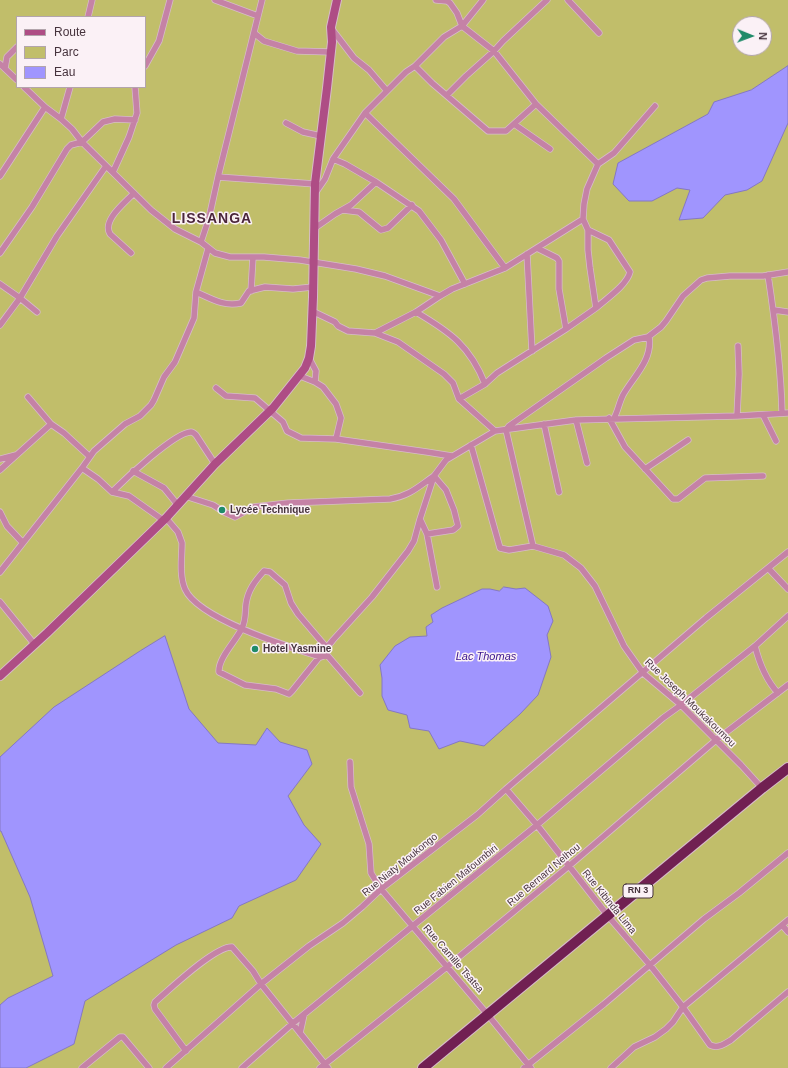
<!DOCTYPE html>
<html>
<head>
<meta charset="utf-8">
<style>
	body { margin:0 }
	#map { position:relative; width:788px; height:1068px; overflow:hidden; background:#fbdeec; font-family:Arial,sans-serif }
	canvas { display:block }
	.legend { position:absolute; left:16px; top:16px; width:130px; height:72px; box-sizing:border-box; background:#fbf1f6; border:1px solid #b3a5ac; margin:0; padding:5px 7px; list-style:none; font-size:12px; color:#46333d }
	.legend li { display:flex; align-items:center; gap:8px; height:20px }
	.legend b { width:20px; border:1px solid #b3a5ac }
	.north { position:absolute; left:732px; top:16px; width:40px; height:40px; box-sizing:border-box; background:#fbf1f6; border:1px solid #b3a5ac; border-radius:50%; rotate:91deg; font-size:11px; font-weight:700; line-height:16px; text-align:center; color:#46333d }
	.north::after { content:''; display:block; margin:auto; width:14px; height:18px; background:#1f8b69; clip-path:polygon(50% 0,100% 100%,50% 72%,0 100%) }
</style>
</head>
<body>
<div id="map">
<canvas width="788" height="1068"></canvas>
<ul class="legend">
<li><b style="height:5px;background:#ae4d85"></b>Route</li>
<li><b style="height:11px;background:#c1be6a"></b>Parc</li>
<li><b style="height:11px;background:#a095fe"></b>Eau</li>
</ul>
<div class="north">N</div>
</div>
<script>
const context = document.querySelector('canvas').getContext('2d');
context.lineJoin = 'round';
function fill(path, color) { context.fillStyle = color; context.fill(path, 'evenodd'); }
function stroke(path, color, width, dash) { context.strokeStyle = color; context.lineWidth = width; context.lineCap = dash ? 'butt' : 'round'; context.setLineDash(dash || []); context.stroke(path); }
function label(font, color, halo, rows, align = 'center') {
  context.font = font + ' Arial,sans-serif'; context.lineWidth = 3; context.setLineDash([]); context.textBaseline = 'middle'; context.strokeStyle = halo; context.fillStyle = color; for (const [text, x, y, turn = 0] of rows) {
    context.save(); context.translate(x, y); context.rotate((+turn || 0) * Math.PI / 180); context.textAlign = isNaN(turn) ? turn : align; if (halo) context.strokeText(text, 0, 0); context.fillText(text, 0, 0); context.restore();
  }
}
fill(new Path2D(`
	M0 0H788V1068H0ZM17 17H145V87H17ZM740 24H764V48H740Z`), '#c1be6a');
const water = new Path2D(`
	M788 66V123L762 181 747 190 725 195 703 218 679 220 690 190 677 188 652 201H629L613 184 618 163 708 114 714 102 751 90Z
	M504 587 516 589 525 588 548 606 553 621 547 635 551 657 538 695 520 714 484 746 460 741 439 749 429 731 410 728 407 715 388 710 382 696V678L380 665 395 646 410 637 427 636 426 627 433 622 431 615 442 608 482 589H490L499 591Z
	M165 636 189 709 218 743 256 745 267 728 280 742 307 750 312 764 288 796 304 825 321 844 296 880 239 906 232 918 176 945 85 1001 74 1044 26 1068H0V1005L8 998 53 976 30 897 1 831H0V757L54 707 140 651Z`);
fill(water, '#a095fe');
stroke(water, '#8578c4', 1);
const street = new Path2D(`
	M215 0 258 16
	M436 0 447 1 450 3 457 13 462 26 494 51 536 104 598 164
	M568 0 599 33
	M88 17 92 0
	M331 28 354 58 369 70 387 91
	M254 33 264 41 297 51 331 52
	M0 64 17 80
	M145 66 159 41 170 0
	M415 66 432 83 488 131H506L536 104
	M5 68 7 57 17 47
	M24 87 45 107 61 119 72 129 82 142 151 210 175 229 201 242 215 253 230 257H264L300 260 356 269 385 276 440 296
	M447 95 466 76 494 51 503 41 547 0
	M365 113 454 199 505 268
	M61 119 70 87
	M286 123 303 132 321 136
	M514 124 550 149
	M333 159 345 164 376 182 419 211 441 240 465 284
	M113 172 129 137 137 113 135 87
	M0 176 45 107
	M218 177 315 184
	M316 192 325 179 333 159 365 113 406 72 415 66 444 37 462 26 483 0
	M343 210 359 212 381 230 388 228 412 205
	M315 228 335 214 351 205 376 182
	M588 230 609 240 630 272C627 285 606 299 596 308
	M201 242 209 218 218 177 262 0
	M537 248 557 258 559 261V289L566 329
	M0 253 32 207 67 149 71 145 82 142 103 122 115 119 135 120
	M131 253 110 234C102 220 125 203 134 193
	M527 254 532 351
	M768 275C775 321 781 367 782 413
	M0 284 20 298 37 312
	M251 291 253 257
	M196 292C212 299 224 307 241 303L249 291 265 287 293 289 313 287
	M774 310 788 312
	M312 311 335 322 338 326 348 331 375 333 398 342 444 374 453 383 459 399 495 431 576 420 737 416 788 413
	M416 312C450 332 470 346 485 384
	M0 325 20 298 57 236 106 166
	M375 333 416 312 440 296 452 289 505 268 583 219
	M309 358 316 371 315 382
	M300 376 315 382 323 387 336 404 341 418 336 439
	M216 388 226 396 255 398 283 422 287 431 301 438 336 439 427 452 452 456
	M28 397 51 424 64 433 89 456
	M459 399 485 384 497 373 566 329 596 308 590 268 588 250V230L583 219 584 204 587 189 598 164 614 153 655 106
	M763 415 776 441
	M737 416 739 374 738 346
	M609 418 625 447 673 499H678L705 478 763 476
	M614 418C618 411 619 403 623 395 633 377 653 360 649 337H648
	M576 420 587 463
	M544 424 559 492
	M471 445 500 548 509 550 533 546 564 555 581 568 595 586 624 646 643 673 681 705 741 765 762 788
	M0 459 16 455
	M82 468 94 451 125 424 140 416 151 405 154 400 164 377 175 362 194 318 196 292 208 249
	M645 469 688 440
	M0 470 51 424
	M133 471 164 488 177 504
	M434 476 420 519 427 534 437 587
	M112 492C124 480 175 432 191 432 193 432 194 433 196 435L215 464
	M185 496 213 505 224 512 235 517 253 507 288 503 390 499C409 496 418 487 434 476
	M0 512 7 526 23 543
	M166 518 178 532 182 543C182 557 179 575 185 589 198 619 289 647 321 657L327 655 360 693
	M427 534 453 530 458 526 454 510 446 490 434 476 446 460 495 431
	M533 546 506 430 509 426 606 358 634 340 648 337 661 327 666 321 683 296 701 280 707 278 730 276H763L788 272
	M768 568 788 589
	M0 572 82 468 98 479 112 492 129 496 163 520
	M0 602 35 645
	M755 646C759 662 767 681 778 693
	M327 648 298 614 291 603 285 585 270 572 264 571C255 581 248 590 246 604 245 612 246 620 242 628 236 641 218 658 219 672L245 685 276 689 289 694 292 691 333 640 372 597 408 551 414 541 420 519
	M350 762 351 787 369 844 371 873 381 889 488 1015 531 1068
	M506 789 537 825 608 916 650 965 683 1007 710 1045C718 1049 724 1044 731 1040L788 992
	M782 925 788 932
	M300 1033 304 1015
	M186 1051 155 1009 154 1005 155 1002C169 990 215 946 232 947L253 971 261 984 328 1068
	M82 1068 120 1037H123L149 1068
	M166 1068 261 984 309 946 343 923 362 907 381 889 477 815 506 789 706 618 788 552
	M242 1068 292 1024 537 825 663 718 681 705 755 646 788 616
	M320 1068 448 966 569 866 716 740 788 685
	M524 1068 604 1004 704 919 739 893 788 853
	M611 1068 634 1047 655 1037 666 1029 673 1022 683 1007 788 920`);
const secondary = new Path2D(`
	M0 676 47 633 166 518 215 464 273 408 305 368 309 358 311 346 313 297 315 184 327 88 332 42 331 27 337 0`);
const highway = new Path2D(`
	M423 1068 762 788 788 768`);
stroke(street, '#d7bcc9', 7);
stroke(secondary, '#d7bcc9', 10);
stroke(highway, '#d7bcc9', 12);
stroke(street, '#c582a6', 5.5);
stroke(secondary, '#ae4d85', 8);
stroke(highway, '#712052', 10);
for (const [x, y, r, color] of [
	[222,510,4,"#1f8b69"],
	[255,649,4,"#1f8b69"]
]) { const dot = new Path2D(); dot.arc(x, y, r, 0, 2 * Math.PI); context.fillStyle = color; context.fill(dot); stroke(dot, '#fbf1f6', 1.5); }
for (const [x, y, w] of [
	[638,891,30]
]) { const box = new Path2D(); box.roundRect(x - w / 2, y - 7, w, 14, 3); context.fillStyle = '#fbf1f6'; context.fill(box); stroke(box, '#46333d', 1); }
label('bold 9px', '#46333d', null, [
	["RN 3",638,891]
]);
label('bold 10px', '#46333d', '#fbf1f6', [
	["Lycée Technique",230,510],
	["Hotel Yasmine",263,649]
], 'left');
label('10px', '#46333d', '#fbf1f6', [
	["Rue Joseph Moukakoumou",690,703,44],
	["Rue Niaty Moukongo",400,865,-39],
	["Rue Bernard Nelhou",544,875,-40],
	["Rue Fabien Mafoumbiri",456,880,-39],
	["Rue Kibinda Lima",609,902,51],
	["Rue Camille Tsatsa",453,959,49]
]);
label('italic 11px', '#3a148f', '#fbf1f6', [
	["Lac Thomas",486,657]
]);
context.letterSpacing = '1px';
label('bold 14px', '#4a253a', '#fbf1f6', [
	["LISSANGA",212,219]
]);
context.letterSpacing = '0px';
</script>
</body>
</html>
